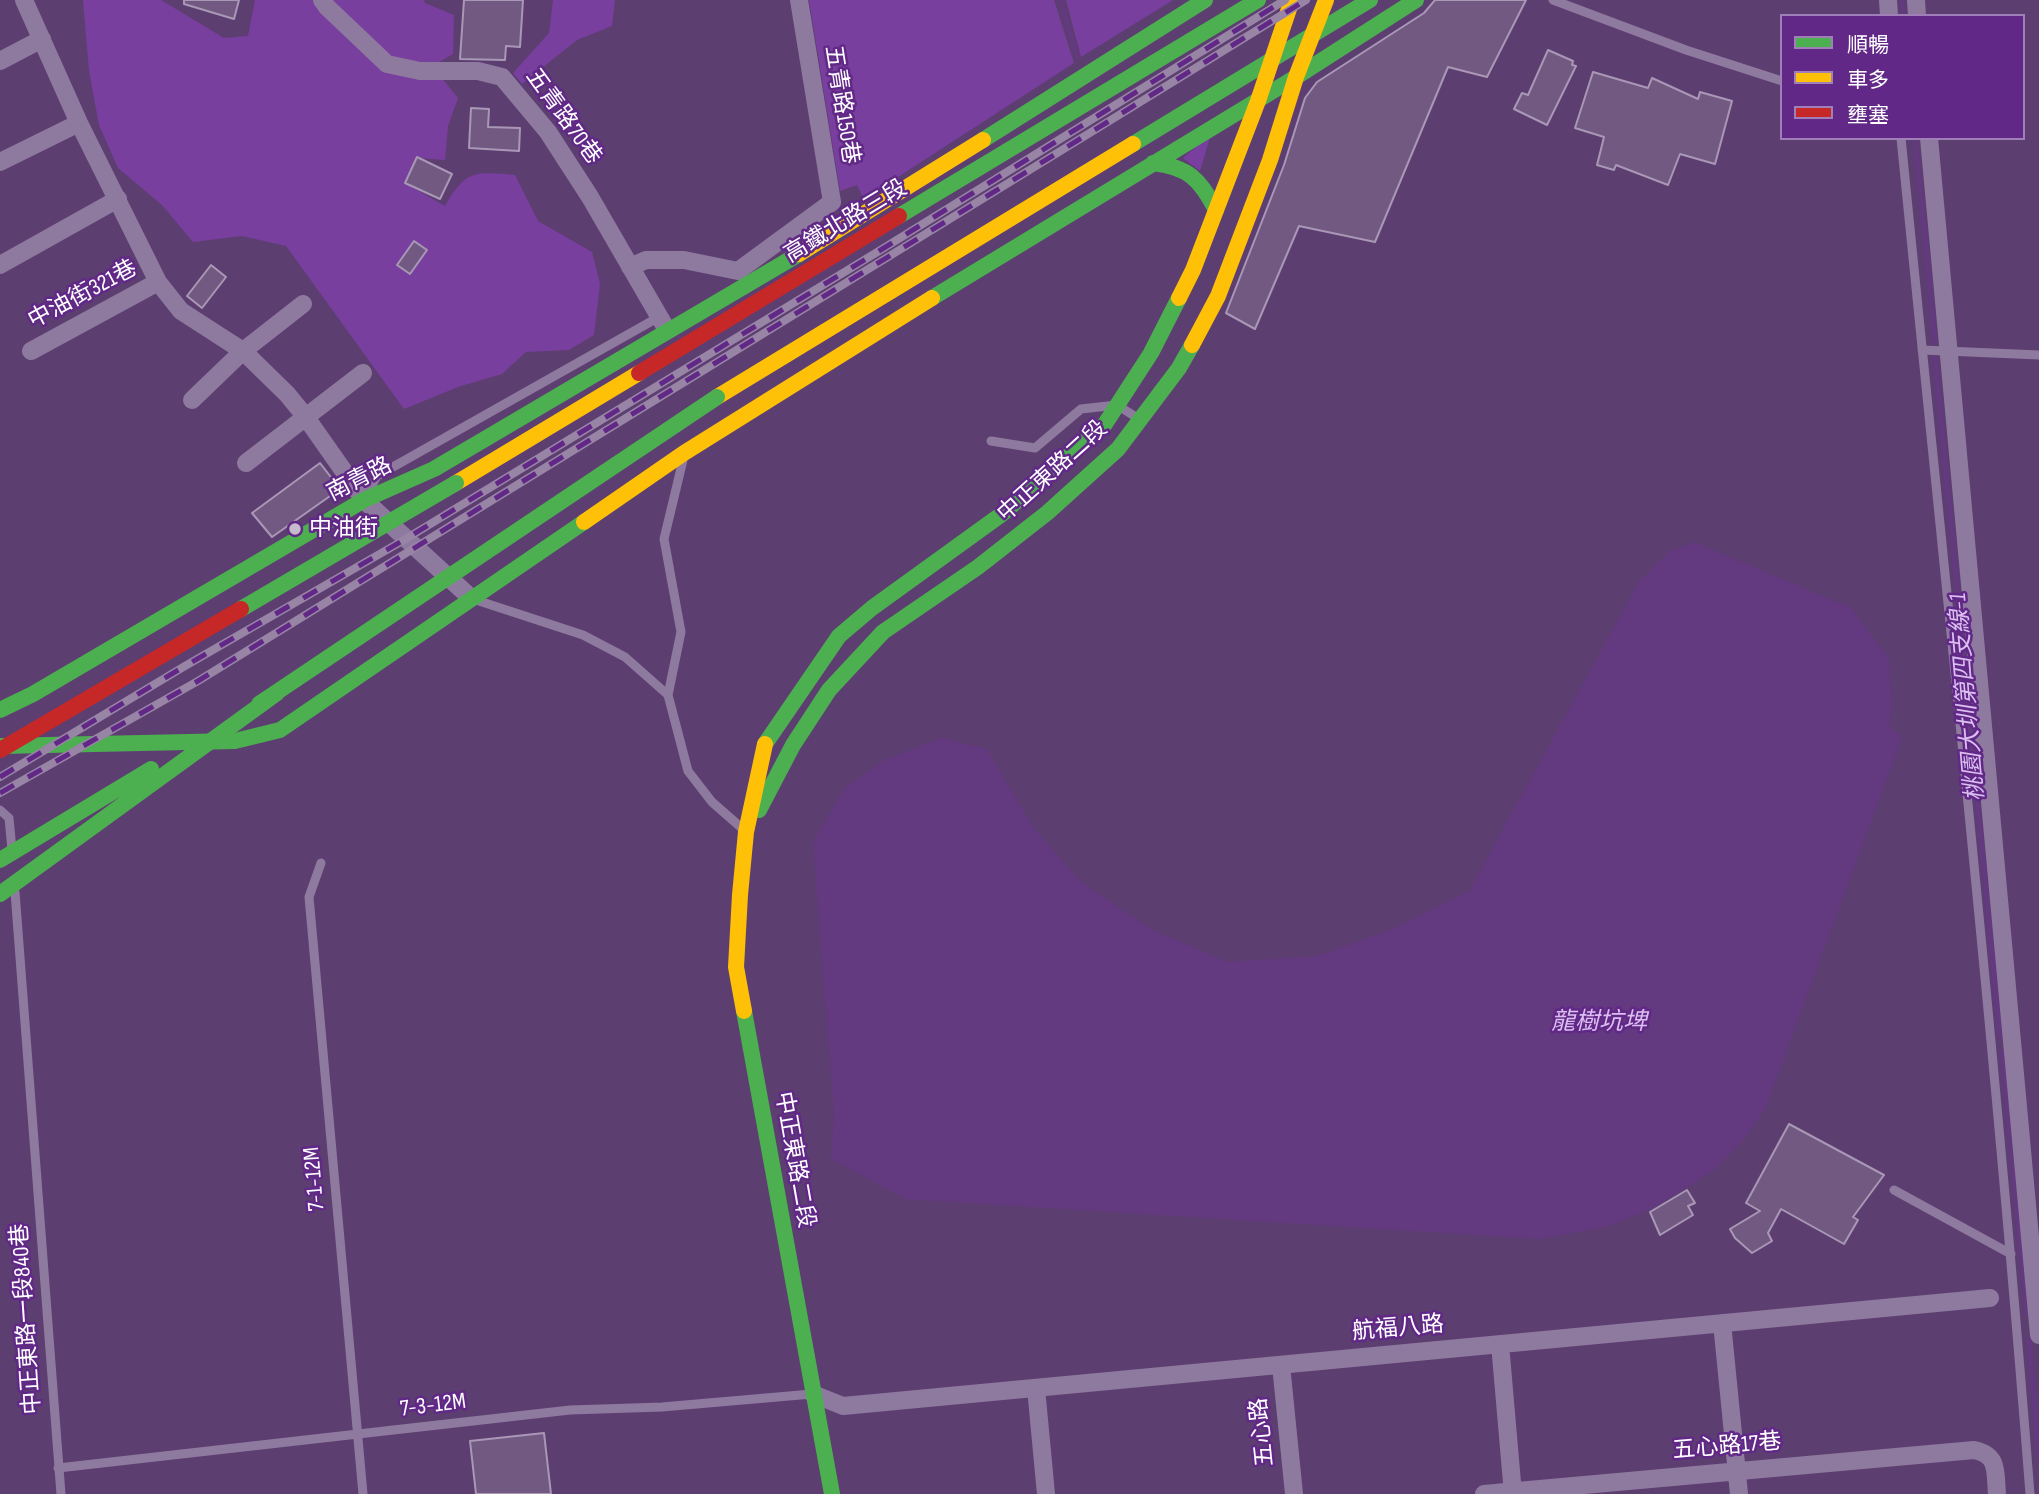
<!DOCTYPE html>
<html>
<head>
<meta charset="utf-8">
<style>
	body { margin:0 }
	#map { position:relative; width:2039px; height:1494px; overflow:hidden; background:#5d3e71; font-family:"Sofia Sans Condensed","Noto Sans TC",sans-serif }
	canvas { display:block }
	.legend { position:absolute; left:1780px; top:14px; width:245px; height:126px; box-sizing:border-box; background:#612887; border:2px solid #a07eb7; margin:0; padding:9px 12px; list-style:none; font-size:21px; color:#fff }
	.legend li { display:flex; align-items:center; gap:14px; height:35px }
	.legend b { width:35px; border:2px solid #a07eb7 }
</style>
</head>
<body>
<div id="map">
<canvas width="2039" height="1494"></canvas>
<ul class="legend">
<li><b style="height:9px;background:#4caf50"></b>順暢</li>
<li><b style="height:9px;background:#ffc107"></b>車多</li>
<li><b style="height:9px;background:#c62828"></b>壅塞</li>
</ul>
</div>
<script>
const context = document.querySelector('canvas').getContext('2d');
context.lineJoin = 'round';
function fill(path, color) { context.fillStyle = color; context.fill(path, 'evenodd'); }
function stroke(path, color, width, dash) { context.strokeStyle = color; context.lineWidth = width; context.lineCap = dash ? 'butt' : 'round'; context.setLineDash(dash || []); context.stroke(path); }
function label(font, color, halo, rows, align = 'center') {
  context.font = font + ' "Sofia Sans Condensed","Noto Sans TC",sans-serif'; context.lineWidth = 5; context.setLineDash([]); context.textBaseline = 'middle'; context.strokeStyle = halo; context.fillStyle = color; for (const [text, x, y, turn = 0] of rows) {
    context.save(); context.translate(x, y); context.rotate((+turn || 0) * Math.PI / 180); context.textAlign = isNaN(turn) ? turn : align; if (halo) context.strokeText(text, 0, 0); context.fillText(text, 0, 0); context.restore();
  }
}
fill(new Path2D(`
	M83 0H161L224 38 248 36 255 0H424L425 3 454 15 453 54 432 66 458 98 448 126 445 160 417 158 405 183 445 206C466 169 476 172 515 175L538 221 592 252 600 284 594 335 569 350 526 352 502 374 458 387 404 409 286 246 242 236 193 242 162 205 118 168 99 125 89 71Z
	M553 0H615L612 26 577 40 522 84 513 73 549 33Z
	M809 0H1054L1074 63 864 199 857 185 840 191Z
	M1066 0H1173L1081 57Z
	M1211 134 1200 171 1183 158Z`), '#783f9e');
fill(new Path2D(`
	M1694 542 1851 608 1889 659 1892 705 1889 727 1902 737 1765 1109 1743 1140 1714 1170 1655 1207 1609 1226 1540 1239 906 1199 831 1159 834 1114 813 842 846 787 885 760 941 738 987 749 1033 827 1080 881 1150 929 1228 962 1318 956 1393 929 1469 891 1639 582 1669 552Z`), '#63397f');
stroke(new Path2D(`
	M1060 0 1077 57
	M1902 0 1904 16
	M1915 138 1935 341
	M1935 358 2000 1036
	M2002 1052 2027 1314
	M2029 1340 2039 1462`), '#63397f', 5);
const building = new Path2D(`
	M184 0H239L234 19 184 4Z
	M464 0H523L520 47 506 46 505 60 460 59Z
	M1435 0H1526L1487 77 1448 67 1375 242 1299 226 1255 329 1226 313 1284 165 1305 98 1317 82 1424 13Z
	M1548 50 1573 61 1572 65 1576 66 1547 125 1514 109 1522 93 1528 95Z
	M1593 72 1648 88 1652 78 1698 99 1700 92 1732 101 1715 164 1680 154 1668 185 1616 165 1614 170 1597 165 1604 137 1575 128Z
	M471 108 489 109 488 127 520 128 519 151 469 148Z
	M417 157 452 174 440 199 405 183Z
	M414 241 427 250 410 274 397 265Z
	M211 265 226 277 202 308 187 296Z
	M320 463 340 489 272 537 252 513Z
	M1789 1124 1884 1175 1853 1217 1858 1220 1844 1244 1781 1209 1768 1233 1772 1241 1752 1253 1735 1238 1730 1229 1760 1211 1746 1203Z
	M1687 1190 1695 1203 1688 1206 1693 1215 1660 1235 1650 1212Z
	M544 1433 551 1494H476L470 1441Z`);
fill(building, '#715982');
stroke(building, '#a998b5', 2);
stroke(new Path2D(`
	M1553 0 1686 50 1782 81
	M1901 138C1946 590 1995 1041 2030 1494
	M1922 350 2039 355
	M991 441 1035 448 1081 409 1117 405 1139 419
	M368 493 377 476 659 317
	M476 600 583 635 625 657 668 695 688 771 712 802 744 830
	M668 695 681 632 664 539 683 460
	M0 810 9 818 12 850
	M321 863 309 897 363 1494
	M15 892 61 1494
	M1894 1190 2011 1254
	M58 1468 570 1410 662 1407 812 1394`), '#8f7a9f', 9);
stroke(new Path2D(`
	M24 0 79 123 158 282 181 311 243 351 287 394 305 416 364 500 471 598
	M322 0 327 7 387 64 420 71H478L502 77 548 132 590 197 667 330
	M1888 0 1889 16
	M1916 0 1917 16
	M0 61 42 39
	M1929 138 2039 1335
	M0 162 79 123
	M0 265 118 199
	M630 267 646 260H684L738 271 832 202 799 0
	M31 351 158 282
	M192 400 243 351 303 304
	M246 463 363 373
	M1722 1323 1739 1494
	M1500 1344 1513 1494
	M1281 1365 1294 1494
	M1036 1388 1046 1494
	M813 1394 843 1406 1990 1298
	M1484 1494 1974 1450C1999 1455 1995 1472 1997 1494`), '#8f7a9f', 18);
stroke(new Path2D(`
	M1296 77 1416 0
	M983 140 1205 0
	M1133 144 1370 0
	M1153 163C1188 167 1200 179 1216 210
	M899 216 1258 0
	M932 298 1296 77
	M0 710 33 694 364 500 434 469 799 254
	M765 744 839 636 872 608 1002 514 1105 424 1151 353 1179 298
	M1 746 235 741 280 730 584 522
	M759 810 793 745 829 690 883 632 978 567 1047 513 1118 449 1179 368 1192 345
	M744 1011 832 1494`), '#4caf50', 16);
stroke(new Path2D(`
	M799 254 983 140
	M1179 298 1193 270 1258 101 1292 0
	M1192 345 1218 296 1270 160 1296 77 1326 0
	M717 397 1133 144
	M456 483 639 373
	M584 522 684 453 932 298
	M744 1011 736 967 740 895 746 832 765 744`), '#ffc107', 16);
stroke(new Path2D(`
	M639 373 899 216`), '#c62828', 16);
const rail = new Path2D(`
	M0 777 185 666 404 540 879 251 1285 0
	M0 793 198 681 1306 0`);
stroke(rail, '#9884a5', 8);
stroke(rail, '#612887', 5, [16]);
stroke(new Path2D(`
	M241 609 456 483
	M259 704 717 397
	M0 860 151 769
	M0 894 277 693`), '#4caf50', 16);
stroke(new Path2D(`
	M0 750 241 609`), '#c62828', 16);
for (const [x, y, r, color] of [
	[295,529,7,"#c6bbcd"]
]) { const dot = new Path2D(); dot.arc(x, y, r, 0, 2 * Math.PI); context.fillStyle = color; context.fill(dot); stroke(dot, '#612887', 2.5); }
label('23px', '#fff', '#612887', [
	["五青路150巷",841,105,81],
	["五青路70巷",563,117,54],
	["高鐵北路三段",846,222,-31],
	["中油街321巷",83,295,-28],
	["中正東路二段",1053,472,-42],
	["南青路",360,480,-27],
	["中正東路二段",794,1160,80],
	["7-1-12M",315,1179,-95],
	["中正東路一段840巷",27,1319,-94],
	["航福八路",1398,1329,-5],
	["7-3-12M",433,1406,-7],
	["五心路",1263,1432,-96],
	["五心路17巷",1727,1447,-5]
]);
label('23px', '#fff', '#612887', [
	["中油街",309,529]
], 'left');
label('italic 24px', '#dbbff0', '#612887', [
	["桃園大圳第四支線-1",1968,697,-95],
	["龍樹坑埤",1599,1023]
]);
</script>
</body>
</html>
